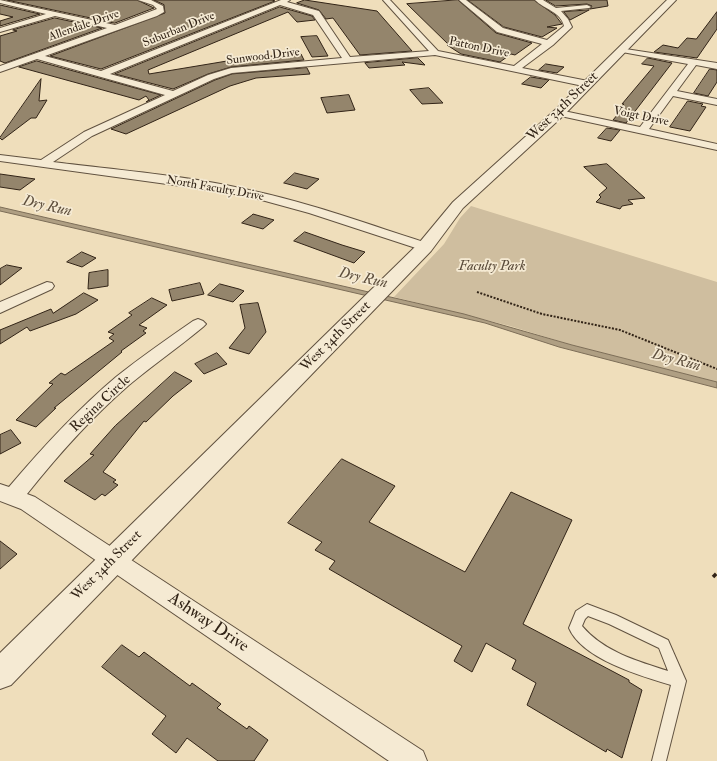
<!DOCTYPE html>
<html>
<head>
<meta charset="utf-8">
<style>
	body { margin:0 }
	canvas { display:block; background:#efdebb }
</style>
</head>
<body>
<canvas width="717" height="761"></canvas>
<script>
const context = document.querySelector('canvas').getContext('2d');
context.lineJoin = 'round';
function fill(path, color) { context.fillStyle = color; context.fill(path, 'evenodd'); }
function stroke(path, color, width, dash) { context.strokeStyle = color; context.lineWidth = width; context.lineCap = dash ? 'butt' : 'round'; context.setLineDash(dash || []); context.stroke(path); }
function label(font, color, halo, rows, align = 'center') {
  context.font = font + ' "IM FELL Double Pica",serif'; context.lineWidth = 3.5; context.setLineDash([]); context.textBaseline = 'middle'; context.strokeStyle = halo; context.fillStyle = color; for (const [text, x, y, turn = 0] of rows) {
    context.save(); context.translate(x, y); context.rotate((+turn || 0) * Math.PI / 180); context.textAlign = isNaN(turn) ? turn : align; if (halo) context.strokeText(text, 0, 0); context.fillText(text, 0, 0); context.restore();
  }
}
fill(new Path2D(`
	M471 206 717 282V382L572 345 510 326 394 297 444 244 460 218Z`), '#cfbe9f');
const water = new Path2D(`
	M0 207 464 314 572 345 717 382V388L559 347 485 323 0 211Z`);
fill(water, '#af9f83');
stroke(water, '#7d6e58', 1);
const building = new Path2D(`
	M7 0H137L154 8 115 23Z
	M154 0H272L275 1 101 69 50 56 165 13 164 5Z
	M305 0 377 11 412 51 360 55 333 18 326 19 319 10 297 3Z
	M458 0 496 33 532 43 515 55 511 54 500 62 461 54 447 45H449L407 4Z
	M468 0H534L555 15 562 24 547 27 557 28 542 37 504 27Z
	M546 0H607L608 6 590 9 592 6 587 4 556 6Z
	M0 5 40 14 0 26V21L13 17 0 14Z
	M280 7 312 16 315 20 297 22 288 12 148 70 149 74 245 58 301 54 304 60 231 67 208 74 173 89 115 74Z
	M589 10 570 20 564 12Z
	M717 12V29L697 58 654 52 663 45 678 48 687 38 696 39Z
	M55 18 102 28 5 63 0 61V36L17 31 13 30Z
	M317 36 328 56 312 57 301 37Z
	M418 58 425 65 402 62 405 65 369 68 365 63Z
	M648 58 672 63 626 123 613 120 623 108 621 107 624 104H622L654 66 642 64Z
	M37 61 161 95 146 102 149 100 146 96 139 100 19 67Z
	M546 64 564 67 557 73 539 70Z
	M307 68 310 74 256 78 230 86 126 134 111 129 215 80 232 74Z
	M710 69 717 70V82L708 96 694 93Z
	M531 77 549 80 541 88 522 84Z
	M41 79 39 101 47 100 36 118H31L2 140 0 138Z
	M429 88 443 103 422 104 410 90Z
	M349 95 355 110 327 113 321 98Z
	M688 101 703 104 701 106 706 107 690 131 670 127Z
	M607 128 620 130 611 141 598 138Z
	M607 164 645 198 628 200 633 204 622 206 620 209 596 202 601 197 599 195 607 188 584 167Z
	M295 173 319 179 307 189 284 183Z
	M0 174 35 179 20 190 0 187Z
	M252 215 253 214 274 220 263 229 242 223Z
	M305 232 342 245 365 252 354 263 294 241Z
	M82 252 96 258 82 267 67 262Z
	M7 265 22 268 0 285V269Z
	M108 270V286L88 289 89 273Z
	M200 283 204 294 172 301 169 290Z
	M220 284 239 289 244 291 233 302 208 295Z
	M84 293 98 300 76 314 30 331 27 327 0 344V330L51 309 53 313Z
	M152 298 167 305 139 325 147 328 143 331 146 333 121 351 122 352 54 408H56L36 427 16 420 53 384 49 383 61 373 65 375 114 341 109 338 114 334 108 332 132 315 129 313Z
	M258 303 266 332 249 354 229 348 245 328 240 305Z
	M217 353 227 364 204 374 195 364Z
	M175 372 192 381 173 396 146 422 144 421 103 472 116 480 113 482 118 485 105 496 102 494 95 500 64 481 94 455 90 454 115 426Z
	M11 430 21 443 0 454V435Z
	M342 459 395 486 369 522 465 572 511 492 572 520 523 624 629 680V682L642 690 622 758 607 749 606 752 527 705 536 683 512 669 516 660 486 643 472 672 454 661 462 646 329 569 335 561 315 550 322 542 288 523Z
	M0 541 17 554 0 569Z
	M122 645 139 657 144 652 190 686 192 683 221 704 217 708 247 729 249 726 268 740 254 761H218L187 738 176 753 152 734 166 716 102 667Z`);
fill(building, '#94856c');
stroke(building, '#322417', 1);
const service = new Path2D(`
	M587 604 616 615 668 640 686 681 666 761H652L671 685C641 676 582 659 569 628L576 611ZM588 616 609 624 659 648 668 671C637 661 604 652 582 626L585 619Z`);
const minor = new Path2D(`
	M0 0 115 25 157 9 153 5 138 0H151L163 6 164 12 157 16 45 56 101 71 281 0H290L287 2 319 11 350 57 429 51 383 0H390L438 51 514 66 542 44 497 32 459 0H466L503 28 547 40 564 26C561 12 544 9 535 0H543L556 8 587 5 591 7 589 8 561 11 568 19 572 27 553 45 522 68 588 81 593 84 588 87 435 55 232 73 214 79 92 136 53 162C118 170 185 175 249 190 311 203 370 225 430 244L432 247 430 250 425 251 309 213 247 196 196 188 0 161V155L41 160 84 132 165 95 37 59 0 72V66L107 28 55 16 0 32V28L46 14 0 3ZM280 5 313 15 342 58 231 68 208 75 173 91 110 74Z
	M619 48 717 63V69L696 65 677 91 717 99V105L673 96 649 129 717 144V150L556 115 554 113 556 111 559 110 640 127 688 64 622 52 618 50Z
	M47 282 52 283 54 286 52 289 0 313V302Z
	M198 319 203 321 206 324 203 327C179 347 153 365 129 385 91 418 58 455 27 494L35 497 423 751 427 761H389L21 509 0 501V484L9 487C42 448 77 410 116 377 141 357 167 339 193 321Z`);
const tertiary = new Path2D(`
	M667 0H676L563 116 463 208 431 251 11 685 0 689V653L419 243 453 202 555 110Z`);
stroke(service, '#615240', 2);
stroke(minor, '#615240', 2);
stroke(tertiary, '#615240', 2);
stroke(new Path2D(`
	M477 292 542 314 620 330 717 369`), '#322417', 2, [2, 1.5]);
stroke(new Path2D(`
	M713 577 717 573`), '#322417', 3.5, [4.5, 3]);
fill(service, '#f5ead3');
fill(minor, '#f5ead3');
fill(tertiary, '#f5ead3');
label('12px', '#322417', '#f5ead3', [
	["Allendale Drive",84,26,-19],
	["Suburban Drive",179,30,-22],
	["Patton Drive",479,48,12],
	["Sunwood Drive",263,57,-7],
	["Voigt Drive",641,117,12],
	["North Faculty Drive",215,189,10]
]);
label('14px', '#322417', '#f5ead3', [
	["West 34th Street",563,107,-44],
	["West 34th Street",336,337,-45],
	["Regina Circle",101,404,-43],
	["West 34th Street",107,566,-45]
]);
label('italic 14px', '#594a39', '#f5ead3', [
	["Faculty Park",492,267]
]);
label('italic 15px', '#5e4f3d', '#f5ead3', [
	["Dry Run",47,207,13],
	["Dry Run",363,279,13],
	["Dry Run",676,361,15]
]);
label('17px', '#322417', '#f5ead3', [
	["Ashway Drive",208,623,34]
]);
</script>
</body>
</html>
